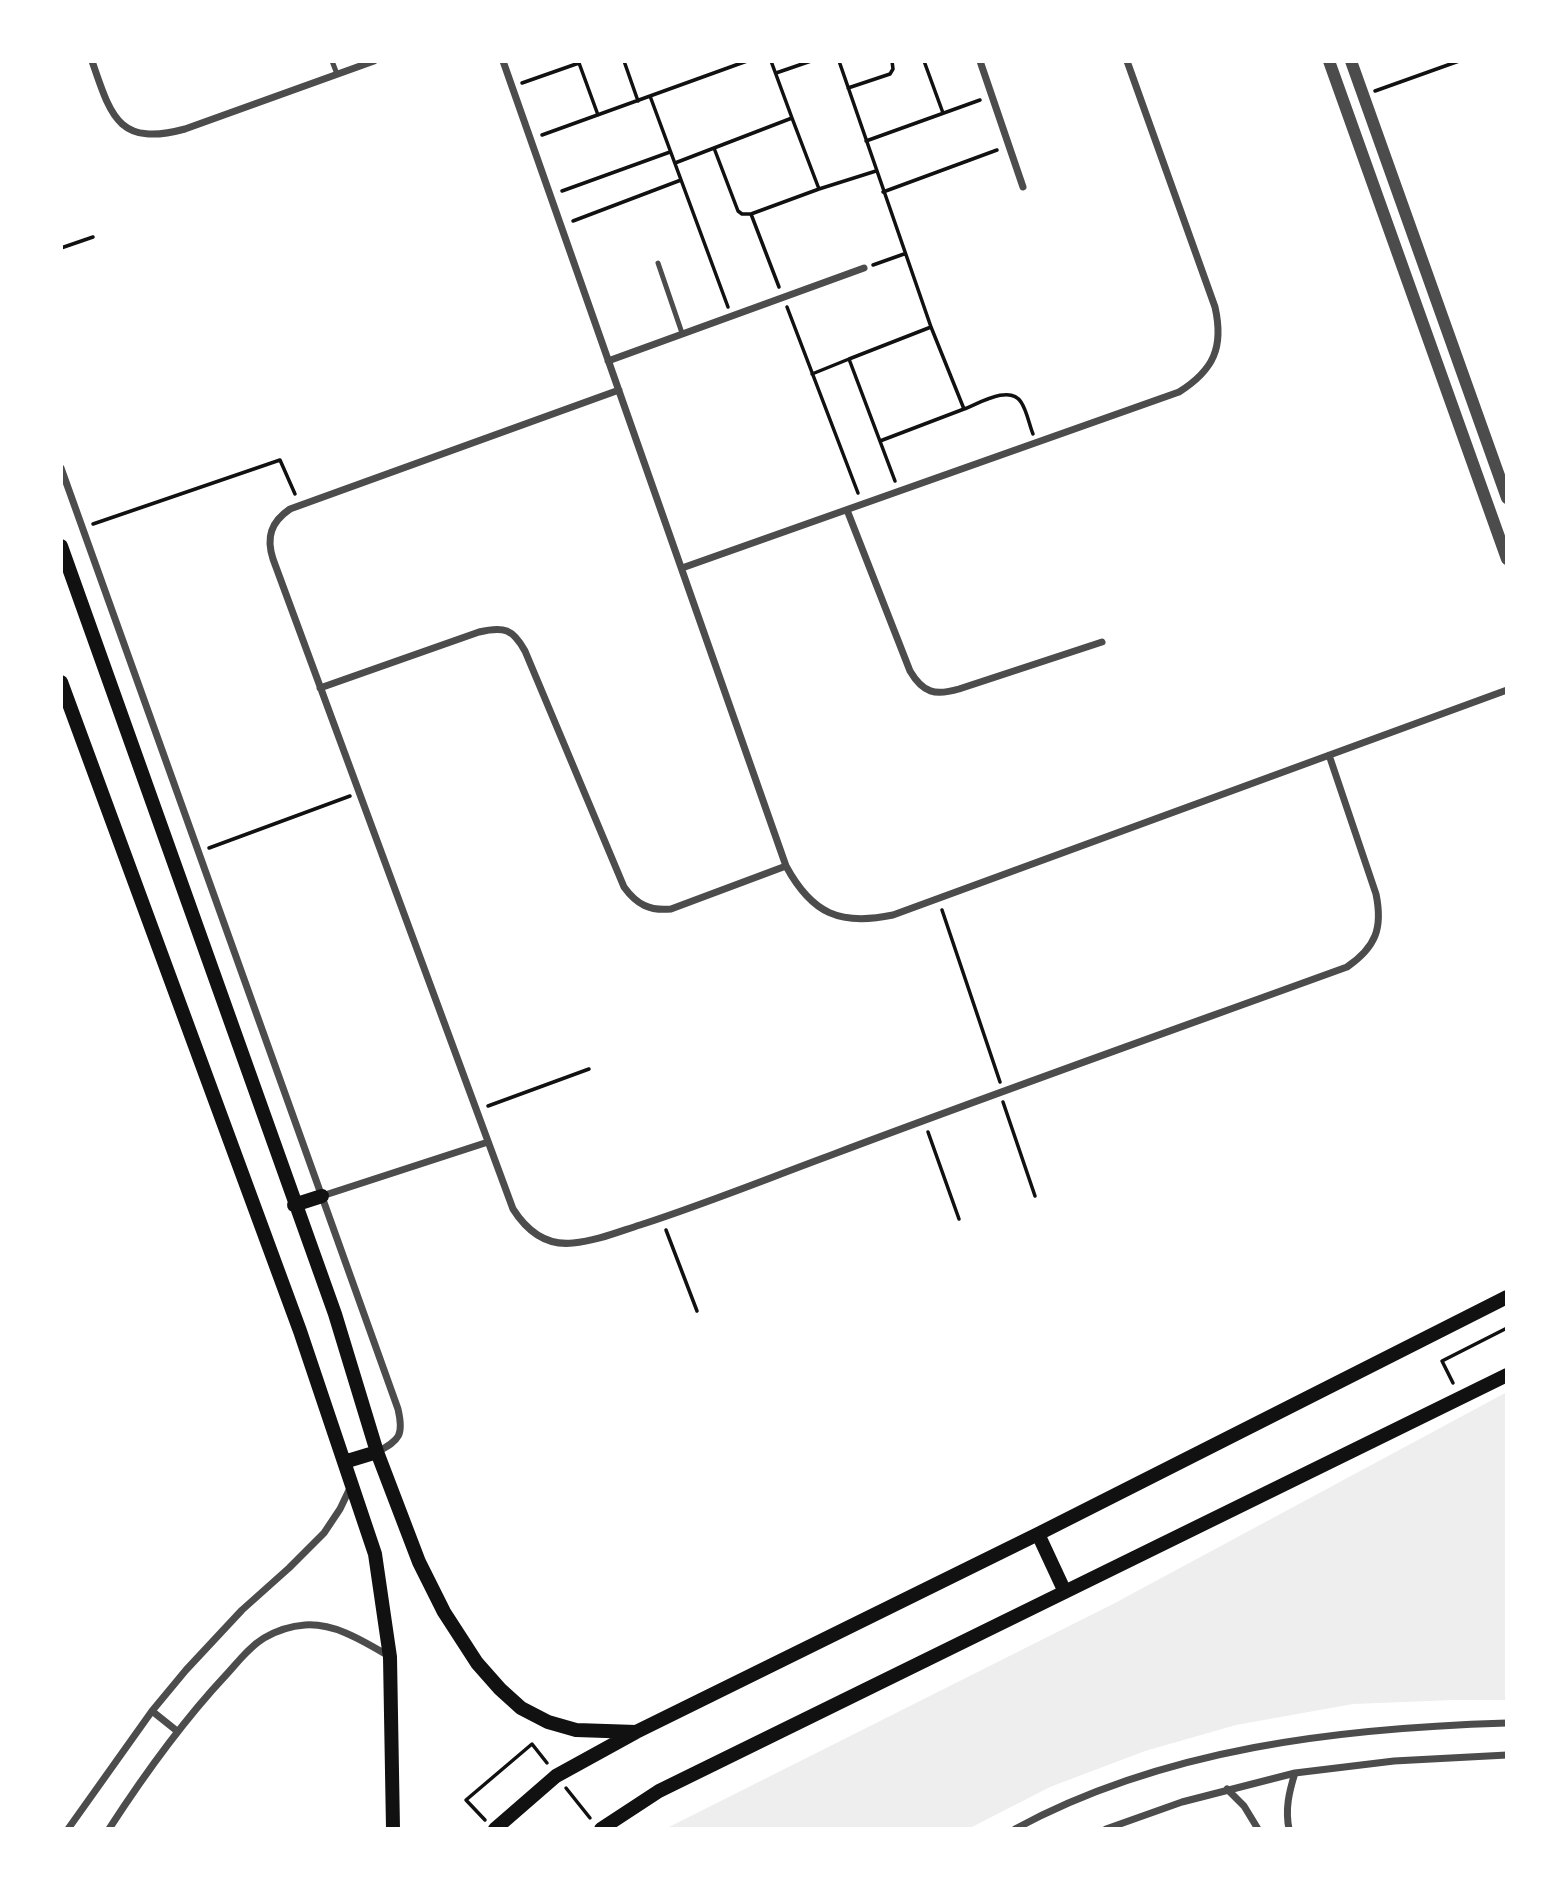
<!DOCTYPE html>
<html>
<head>
<meta charset="utf-8">
<style>
	body { margin:0 }
	#map { position:relative; width:1568px; height:1890px; overflow:hidden; background:#fff; font-family:Raleway,sans-serif }
	canvas { display:block }
	.frame { position:absolute; inset:0; border:63px solid #fff; pointer-events:none }
</style>
</head>
<body>
<div id="map">
<canvas width="1568" height="1890"></canvas>
<div class="frame"></div>
</div>
<script>
const context = document.querySelector('canvas').getContext('2d');
context.lineJoin = 'round';
function fill(path, color) { context.fillStyle = color; context.fill(path, 'evenodd'); }
function stroke(path, color, width, dash) { context.strokeStyle = color; context.lineWidth = width; context.lineCap = dash ? 'butt' : 'round'; context.setLineDash(dash || []); context.stroke(path); }
fill(new Path2D(`
	M1507 1392V1700H1454L1353 1704 1236 1725 1145 1751 1050 1787 968 1829H665L1113 1604Z`), '#eee');
stroke(new Path2D(`
	M624 61 638 101
	M771 61 792 118
	M839 61 931 327
	M924 61 943 113
	M579 63 598 115
	M776 73 811 61
	M522 83 579 63
	M848 88 890 74 893 69 892 61
	M1375 91 1459 61
	M650 96 728 307
	M542 135 747 61
	M866 141 980 100
	M675 163 792 118 819 189 751 214H742L738 211 714 148
	M819 189 876 171
	M562 191 670 152
	M883 192 997 150
	M751 214 779 287
	M573 221 681 180
	M61 248 93 237
	M873 265 904 254
	M787 307 858 493
	M812 374 849 359
	M964 409C978 404 1010 384 1021 402 1027 411 1029 424 1033 434
	M880 441 964 409 931 327 849 359 895 481
	M93 524 280 460 295 494
	M209 848 350 796
	M942 910 1000 1082
	M1003 1102 1035 1196
	M488 1106 589 1069
	M928 1132 959 1219
	M666 1230 697 1311
	M1453 1383 1442 1361 1507 1328
	M566 1788 590 1818
	M485 1820 466 1800 532 1744 547 1763`), '#111', 3.5);
stroke(new Path2D(`
	M332 61 337 74
	M658 263 682 333`), '#4c4c4c', 5);
stroke(new Path2D(`
	M92 61C111 116 118 147 185 129L374 61
	M503 61 786 866C812 914 840 926 893 915L1507 690
	M980 61 1023 187
	M608 361 864 268
	M619 390 290 509C271 522 266 537 273 559L513 1209C527 1231 546 1246 573 1243 596 1241 618 1232 640 1225 705 1204 769 1178 834 1154 1004 1090 1176 1029 1347 967 1376 947 1383 928 1376 894L1329 755
	M61 468 398 1409C404 1435 400 1440 377 1452
	M847 510 910 671C923 693 935 696 959 689L1102 642
	M682 568 1179 392C1214 370 1224 347 1215 307L1127 61
	M320 688 479 632C504 626 513 629 525 651L624 887C637 905 650 911 671 909L786 866
	M322 1196 488 1142
	M152 1711 177 1731
	M1227 1789 1244 1806 1258 1829
	M68 1829 152 1711 186 1670 242 1610 289 1568 324 1533 340 1509 351 1486
	M109 1829C144 1775 182 1722 226 1675 238 1662 249 1647 264 1638 276 1631 291 1626 305 1625 335 1623 363 1641 389 1656
	M1015 1829C1164 1748 1340 1728 1507 1723
	M1106 1829 1182 1802 1295 1773 1394 1761 1507 1755
	M1289 1829C1285 1809 1289 1792 1295 1773`), '#4c4c4c', 7);
stroke(new Path2D(`
	M1329 61 1507 559
	M1351 61 1507 498`), '#4c4c4c', 12);
stroke(new Path2D(`
	M61 546 335 1314 377 1452 419 1562 444 1612 477 1663 500 1689 521 1708 548 1722 576 1730 636 1732
	M61 682 300 1331 375 1554 390 1657 393 1829
	M294 1205 322 1196
	M344 1462 377 1452
	M1038 1534 1065 1592
	M495 1829 556 1776 636 1732 1038 1534 1507 1297
	M601 1829 659 1791 1507 1375`), '#111', 14);
</script>
</body>
</html>
